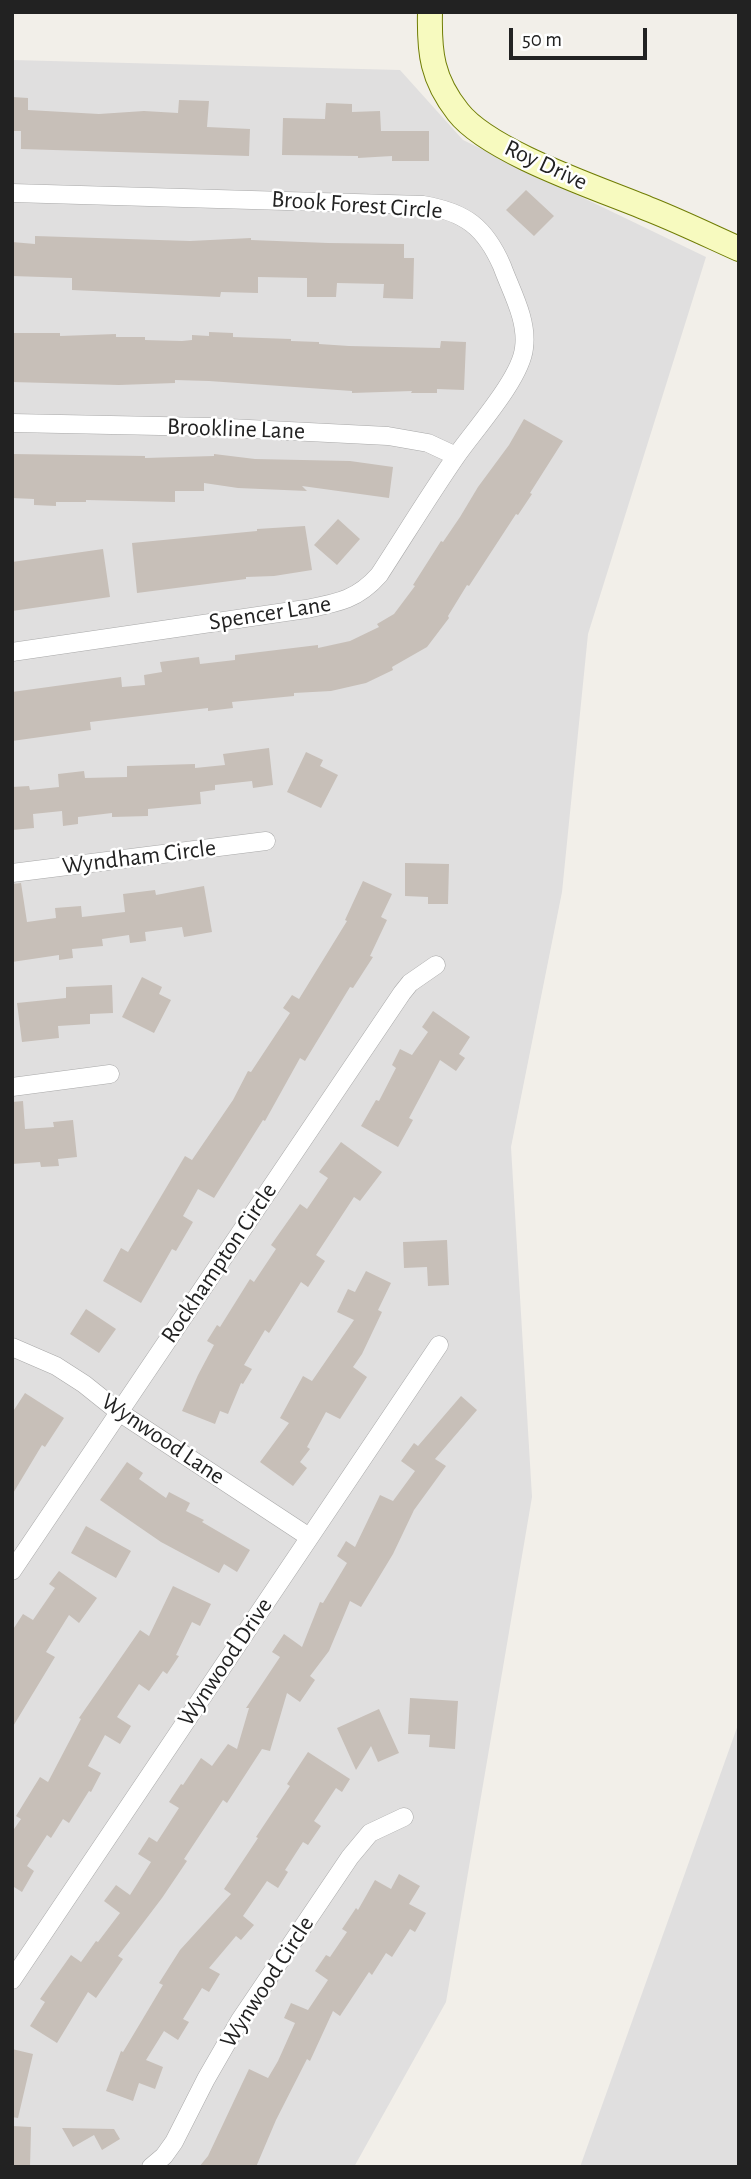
<!DOCTYPE html>
<html>
<head>
<meta charset="utf-8">
<style>
	body { margin:0 }
	#map { position:relative; width:751px; height:2179px; overflow:hidden; background:#f2efe9; font-family:"Alegreya Sans",sans-serif }
	canvas { display:block }
	.frame { position:absolute; inset:0; border:14px solid #222; pointer-events:none }
	.scale { position:absolute; left:509px; top:28px; width:138px; height:32px; box-sizing:border-box; border:4px solid #222; border-top:0; padding-left:9px; font-size:21px; line-height:24px; white-space:nowrap; color:#222; -webkit-text-stroke:5px #fff; paint-order:stroke }
</style>
</head>
<body>
<div id="map">
<canvas width="751" height="2179"></canvas>
<div class="frame"></div>
<div class="scale">50 m</div>
</div>
<script>
const context = document.querySelector('canvas').getContext('2d');
context.lineJoin = 'round';
function fill(path, color) { context.fillStyle = color; context.fill(path, 'evenodd'); }
function stroke(path, color, width, dash) { context.strokeStyle = color; context.lineWidth = width; context.lineCap = dash ? 'butt' : 'round'; context.setLineDash(dash || []); context.stroke(path); }
function label(font, color, halo, rows, align = 'center') {
  context.font = font + ' "Alegreya Sans",sans-serif'; context.lineWidth = 5; context.setLineDash([]); context.textBaseline = 'middle'; context.strokeStyle = halo; context.fillStyle = color; for (const [text, x, y, turn = 0] of rows) {
    context.save(); context.translate(x, y); context.rotate((+turn || 0) * Math.PI / 180); context.textAlign = isNaN(turn) ? turn : align; if (halo) context.strokeText(text, 0, 0); context.fillText(text, 0, 0); context.restore();
  }
}
fill(new Path2D(`
	M12 60 400 70 463 140 706 257 588 634 562 892 511 1147 532 1497 446 2002 354 2167H12Z
	M739 1722V2167H580Z`), '#e0dfdf');
fill(new Path2D(`
	M12 97 28 98V110L99 114 144 111 178 113 179 100 209 101 207 127 250 129 249 156 21 149V131H12Z
	M326 103 352 104V112L380 111 381 131H429V161H392V156L358 158V156L282 155 283 118 325 119Z
	M526 190 554 216 534 236 506 210Z
	M35 236 190 241 251 238V240L328 243 404 244V258H414L413 299 383 298 384 284 337 283 336 297H307V278L258 277V293L221 292 220 297 72 290V278L12 276V242L35 244Z
	M209 332 233 333V337L291 339V341L319 342V344L349 346 440 348 441 341 466 342 464 390 437 389V393H411L412 391 352 393V391L209 381 175 380V383L119 385 12 382V333H60V336L116 334V337H145V340L182 341 192 340V335L209 336Z
	M524 419 563 441 530 493 532 494 518 515 516 514 469 586 467 585 448 616 449 618 427 647 392 667 393 670 366 683 331 691 294 693V696L232 702 233 708 208 711V708L90 722 91 730 12 741V692L121 677 122 687 145 685 144 675 162 672 160 662 199 657 200 664 235 660V655L318 645V648L350 641 379 627 377 624 394 614 415 586 413 585 441 541 443 542 460 517 478 487 509 445Z
	M12 454 145 456V458L214 456V454L255 459 350 461 393 467 389 498 302 486 307 491 238 488 204 483V491H175V502L86 500V502H56V506L34 505V499L12 498Z
	M338 519 360 539 337 565 314 545Z
	M305 526 312 570 274 576 246 577V579L137 593 132 543 257 531V529Z
	M103 549 110 597 12 611V562Z
	M269 748 273 785 253 788 252 781 215 785V790L200 792 201 804 148 809V816L112 817V813L78 817V824L63 826 62 811 33 814 34 828 12 830V787L29 786 30 790 59 787 58 774 84 771 85 778 127 777V766L195 764V768L225 765 223 754Z
	M306 752 323 760 320 766 338 775 321 808 287 792Z
	M405 863 449 864 448 904H428V897L405 896Z
	M363 881 392 894 381 917 387 920 370 956 373 957 353 988 350 987 305 1061 300 1058 265 1121 263 1120 214 1198 198 1189 183 1216 193 1222 176 1251 172 1249 141 1303 103 1281 121 1248 128 1252 185 1156 192 1160 233 1100 248 1071 251 1072 290 1013 283 1008 292 995 299 999 347 921 345 920Z
	M21 883 27 922 56 918 55 908 81 906 82 917 125 912 123 894 155 890 156 895 204 886 212 932 184 937 182 927 145 932 146 941 130 943 129 935 102 939 103 946 72 949 73 958 59 960V955L12 962V884Z
	M142 977 162 987 159 994 171 1000 154 1033 122 1017Z
	M112 985 113 1013 90 1014V1024L58 1026 59 1038 22 1042 17 1003 66 998V987Z
	M433 1011 470 1037 459 1054 465 1058 456 1071 440 1060 409 1118 413 1120 398 1147 361 1126 376 1100 379 1101 396 1068 392 1065 400 1049 412 1055 428 1032 422 1027Z
	M23 1101 25 1129 54 1127 53 1122 73 1120 77 1157 58 1159 59 1166 41 1167 40 1162 12 1164V1102Z
	M341 1142 382 1172 360 1201 354 1197 316 1255 325 1261 308 1287 301 1282 269 1333 265 1330 244 1365 252 1369 243 1384 241 1383 228 1414 220 1411 215 1424 182 1411 198 1375 214 1345 207 1341 217 1325 220 1327 250 1279 254 1282 276 1249 271 1245 300 1204 307 1209 328 1178 319 1172Z
	M447 1240 449 1285 428 1286 427 1267 404 1268 403 1242Z
	M366 1271 391 1283 378 1310 382 1312 362 1354 353 1367 367 1377 340 1419 326 1412 307 1447 310 1449 300 1462 307 1468 293 1486 260 1462 289 1423 280 1418 303 1376 312 1381 354 1320 337 1312 348 1289 355 1292Z
	M86 1309 116 1329 99 1353 70 1334Z
	M25 1393 64 1418 45 1447 42 1445 12 1495V1413Z
	M461 1396 477 1410 435 1459 446 1466 414 1510 393 1554 361 1607 350 1601 329 1651 310 1676 315 1680 300 1702 287 1693 270 1751 262 1749 227 1803 223 1800 184 1859 187 1861 162 1898 118 1956 123 1959 96 1998 88 1992 57 2043 30 2026 45 2002 40 1999 71 1955 81 1962 96 1941 98 1942 120 1913 104 1901 116 1885 130 1895 151 1862 138 1854 149 1837 157 1842 179 1808 169 1802 181 1784 183 1785 201 1758 212 1766 228 1744 237 1749 249 1708H246L280 1657 272 1652 284 1634 302 1647 320 1602 323 1603 347 1563 337 1556 346 1541 355 1547 380 1495 393 1501 415 1471 401 1461 414 1443 418 1446Z
	M127 1462 143 1473 139 1479 166 1498 169 1492 190 1503 186 1511 204 1520 202 1522 250 1550 237 1572 224 1564 219 1573 161 1542 100 1500Z
	M86 1526 131 1551 116 1578 71 1553Z
	M59 1571 97 1598 79 1623 69 1615 46 1652 55 1657 12 1728V1631L23 1614 33 1620 55 1588 49 1584Z
	M173 1586 211 1604 200 1626 192 1622 176 1655 179 1656 167 1674 163 1671 149 1691 139 1684 117 1717 131 1726 120 1744 105 1735 88 1766 101 1773 91 1792 89 1791 69 1823 63 1819 51 1838 47 1835 27 1866 34 1871 22 1892 14 1887 12 1890V1832L21 1819 16 1816 40 1777 48 1782 81 1719 79 1718 140 1630 149 1636Z
	M410 1698 458 1701 455 1749 429 1747 430 1735 408 1734Z
	M379 1709 399 1753 378 1762 371 1746 356 1770 337 1728Z
	M308 1752 350 1779 342 1792 336 1788 314 1821 321 1826 308 1845 303 1842 285 1870 288 1872 278 1888 267 1881 243 1916 254 1925 241 1940 236 1936 209 1968 220 1974 209 1992 202 1988 183 2019 189 2022 178 2040 164 2031 146 2060 163 2067 155 2089 139 2083 133 2101 106 2091 121 2051 123 2052 163 1985 159 1983 180 1950 231 1894 224 1889 258 1838 256 1837 290 1786 287 1784Z
	M399 1874 420 1886 409 1904 426 1913 415 1932 410 1929 392 1957 386 1953 372 1975 369 1972 340 2016 333 2011 310 2061 307 2059 276 2120 256 2167H199L208 2156 249 2069 268 2078 278 2061 295 2023 284 2018 291 2003 308 2010 328 1980 315 1971 326 1955 330 1957 347 1932 342 1929 356 1908 358 1910 375 1880 391 1889Z
	M12 2049 33 2054 18 2118 12 2117Z
	M12 2126 31 2127 30 2167 12 2166Z
	M62 2128 114 2129 120 2139 102 2150 94 2135 73 2147Z`), '#c7bfb8');
const street = new Path2D(`
	M12 193 423 205C465 212 485 227 502 266 511 291 528 320 524 348 521 378 476 428 457 455 430 494 405 535 379 575 357 600 337 603 306 609L12 652
	M12 423 209 427 388 436 428 443 456 456
	M12 873 266 841
	M12 1087 110 1074
	M12 1347 56 1366 84 1384 119 1412 309 1537
	M12 1571 402 993 410 983 436 965
	M12 1980 439 1345
	M151 2167 164 2156 174 2142 206 2079 240 2020 350 1857 370 1833 404 1817`);
const secondary = new Path2D(`
	M430 12C429 53 432 79 458 112 490 153 601 189 651 210 681 222 710 236 739 249`);
stroke(street, '#a9a9a9', 19);
stroke(secondary, '#707d05', 26);
stroke(street, '#fff', 18);
stroke(secondary, '#f7fabf', 24);
label('24px', '#222', '#fff', [
	["Roy Drive",546,165,25],
	["Brook Forest Circle",357,205,4],
	["Brookline Lane",236,429,2],
	["Spencer Lane",270,613,-9],
	["Wyndham Circle",139,857,-7],
	["Rockhampton Circle",219,1263,-56],
	["Wynwood Lane",163,1439,34],
	["Wynwood Drive",225,1662,-56],
	["Wynwood Circle",267,1982,-57]
]);
</script>
</body>
</html>
